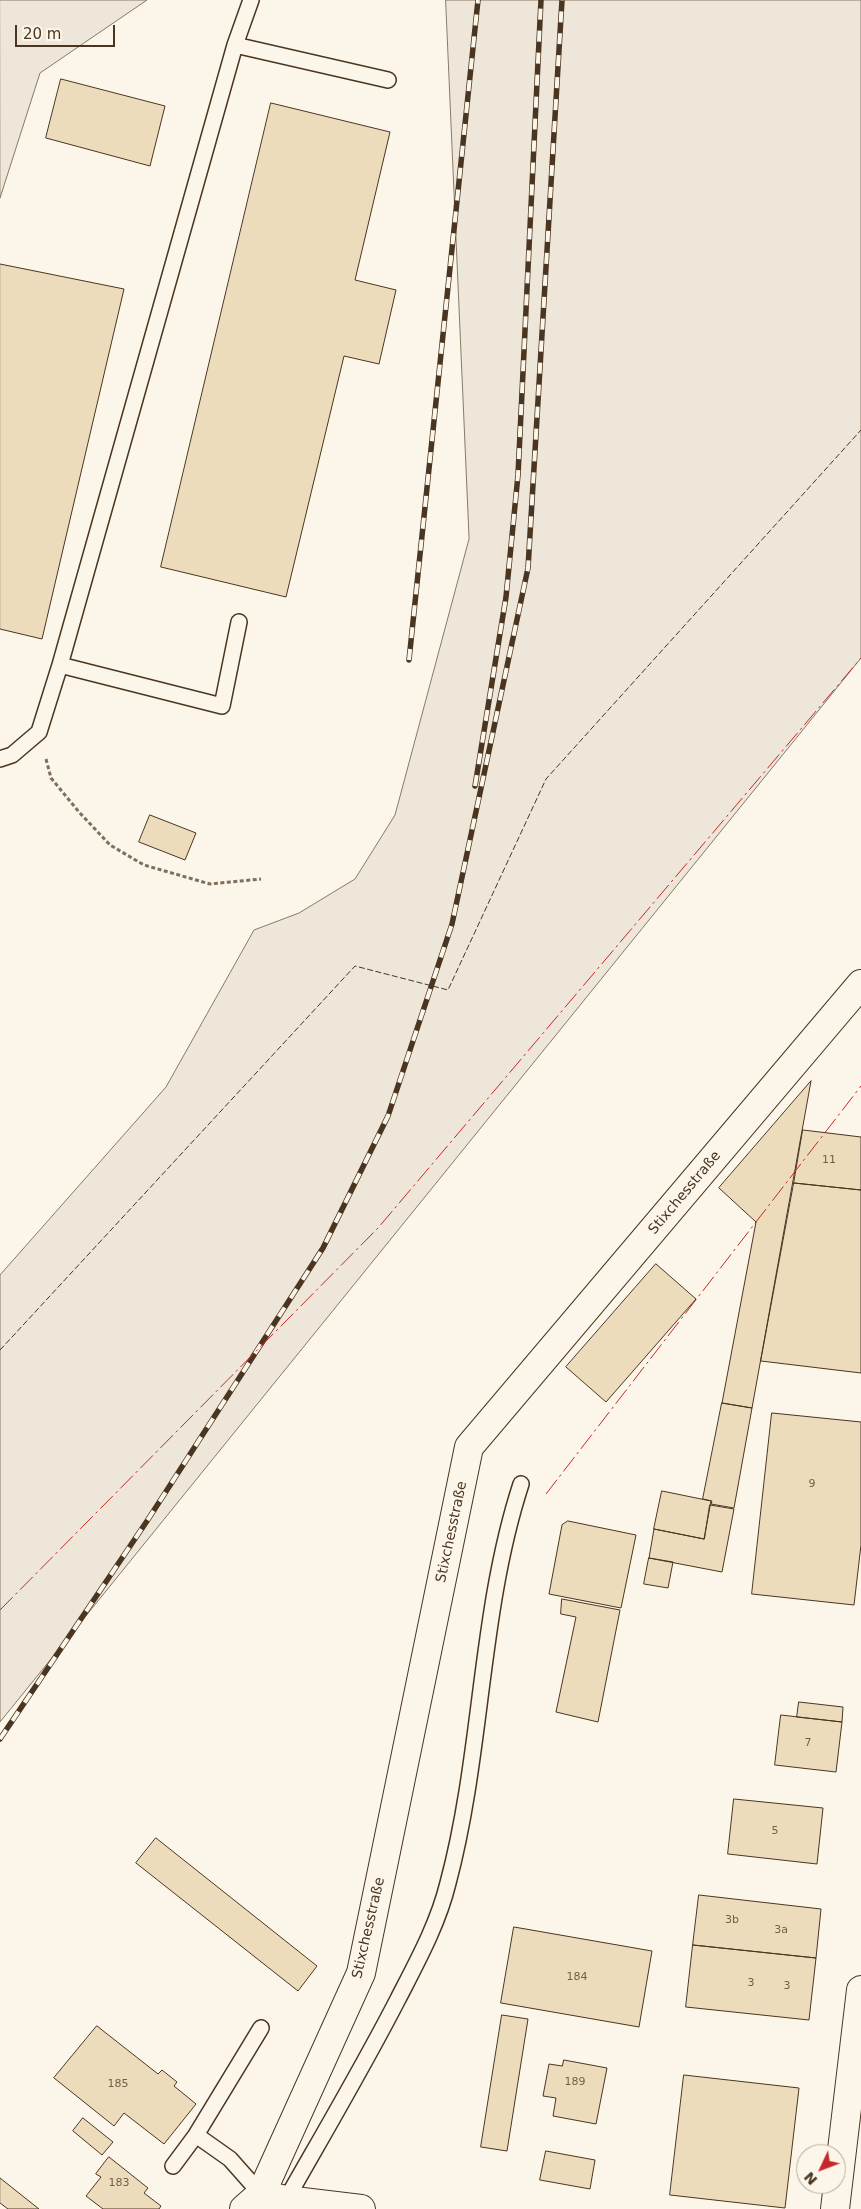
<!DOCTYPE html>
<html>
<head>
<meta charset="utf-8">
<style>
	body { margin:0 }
	#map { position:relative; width:861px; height:2209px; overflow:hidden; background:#fbf6e9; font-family:"DejaVu Sans",sans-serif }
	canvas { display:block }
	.north { position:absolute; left:796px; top:2144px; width:50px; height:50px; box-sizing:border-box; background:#fbf6e9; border:1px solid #b4a999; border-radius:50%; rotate:227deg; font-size:14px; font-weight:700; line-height:20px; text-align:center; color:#4a3520 }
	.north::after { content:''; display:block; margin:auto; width:18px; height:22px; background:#c62828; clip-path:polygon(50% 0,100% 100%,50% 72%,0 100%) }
	.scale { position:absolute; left:15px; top:25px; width:100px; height:22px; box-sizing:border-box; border:2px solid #4a3520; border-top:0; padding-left:6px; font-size:15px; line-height:18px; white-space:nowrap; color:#4a3520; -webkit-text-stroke:4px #fbf6e9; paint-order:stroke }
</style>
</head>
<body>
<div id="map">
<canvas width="861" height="2209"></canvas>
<div class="north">N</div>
<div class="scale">20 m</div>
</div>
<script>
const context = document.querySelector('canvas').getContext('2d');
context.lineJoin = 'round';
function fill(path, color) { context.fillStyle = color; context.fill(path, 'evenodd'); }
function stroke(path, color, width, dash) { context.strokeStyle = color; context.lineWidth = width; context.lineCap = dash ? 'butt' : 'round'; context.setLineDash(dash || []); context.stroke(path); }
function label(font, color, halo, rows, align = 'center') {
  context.font = font + ' "DejaVu Sans",sans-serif'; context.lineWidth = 4; context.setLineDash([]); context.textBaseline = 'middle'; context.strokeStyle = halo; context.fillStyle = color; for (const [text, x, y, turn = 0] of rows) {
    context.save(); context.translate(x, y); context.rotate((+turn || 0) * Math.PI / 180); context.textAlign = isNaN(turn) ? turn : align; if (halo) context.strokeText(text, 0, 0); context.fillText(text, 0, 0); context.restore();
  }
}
const green = new Path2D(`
	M0 0H147L40 73 0 198Z
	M446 0H861V658L0 1722V1275L166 1087 254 930 299 913 355 879 395 815 469 539Z`);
fill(green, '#ede6d9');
stroke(green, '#887966', 1);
const building = new Path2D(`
	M61 79 165 106 150 166 46 138Z
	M271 103 390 132 355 280 396 290 379 364 344 356 286 597 161 567Z
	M0 264 124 289 42 639 0 629Z
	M150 815 196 833 185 860 139 842Z
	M811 1081 752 1408 722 1403 756 1222 719 1188Z
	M803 1130 861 1137V1190L794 1183Z
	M794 1183 861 1190V1373L761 1361Z
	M656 1264 696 1299 606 1402 566 1367Z
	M722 1403 752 1408 734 1508 711 1504 712 1501 703 1499Z
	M772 1413 861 1422V1545L854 1605 752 1594Z
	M662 1491 711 1501 704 1539 654 1529Z
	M710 1505 734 1509 722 1572 649 1558 654 1529 704 1539Z
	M568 1521 636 1535 621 1608 549 1594 562 1525Z
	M649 1558 673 1562 668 1588 644 1584Z
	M562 1599 620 1610 598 1722 556 1712 576 1617 561 1614Z
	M799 1702 843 1707 842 1722 797 1717Z
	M781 1715 842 1722 836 1772 775 1765Z
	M734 1799 823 1808 817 1864 728 1854Z
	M156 1838 317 1966 298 1991 136 1863Z
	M699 1895 821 1909 816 1958 693 1945Z
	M514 1927 652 1951 639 2027 501 2003Z
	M693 1945 816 1958 809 2020 686 2007Z
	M502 2015 528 2019 507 2151 481 2147Z
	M97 2026 158 2074 162 2070 177 2082 174 2086 196 2104 164 2144 124 2113 114 2126 54 2078Z
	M564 2060 607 2068 596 2124 553 2116 556 2098 543 2096 549 2064 562 2066Z
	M684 2075 799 2088 785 2208 670 2195Z
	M83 2118 113 2142 102 2155 73 2131Z
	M546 2151 595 2160 590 2189 540 2180Z
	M109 2157 148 2188 144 2193 161 2206 159 2209H103L86 2196 101 2177 96 2174Z
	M0 2178 39 2209H8L0 2203Z`);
fill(building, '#ecdcbc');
stroke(building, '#4a3520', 1);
const service = new Path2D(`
	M235 45 251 0
	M239 622 222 706 60 665 235 45 388 80
	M0 759 12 755 39 732 60 665
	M196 2135 230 2159 261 2194
	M173 2166 196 2135 261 2028
	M286 2200C324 2133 363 2067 398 1999 417 1962 438 1924 448 1883 483 1752 479 1613 521 1484`);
const minor = new Path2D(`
	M261 2194 286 2200 361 2209
	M244 2209 261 2194 361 1973 469 1447 861 984
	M835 2209 861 1990`);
stroke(service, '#4a3520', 18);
stroke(minor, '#4a3520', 30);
stroke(new Path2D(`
	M46 759 51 778 79 812 110 845 144 865 210 884 261 879`), '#7f6f5c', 3, [4, 2.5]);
stroke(service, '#fbf6e9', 15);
stroke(minor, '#fbf6e9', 28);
const rail = new Path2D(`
	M409 660 478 0
	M475 786 506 597 518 475 541 0
	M0 1739 147 1521 323 1248 388 1116 452 924 528 568 562 0`);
stroke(rail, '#4a3520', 5.5);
stroke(rail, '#fbf6e9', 4, [11]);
stroke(new Path2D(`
	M0 1350 355 966 448 990 546 779 861 430`), '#4a3520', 1, [6, 2.5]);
stroke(new Path2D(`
	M546 1494 861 1086
	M0 1610 378 1228 861 658`), '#c62828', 1, [18, 4, 2.5, 4]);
label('11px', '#725f47', null, [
	["11",829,1160],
	["9",812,1484],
	["7",808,1743],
	["5",775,1831],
	["3b",732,1920],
	["3a",781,1930],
	["184",577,1977],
	["3",751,1983],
	["3",787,1986],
	["189",575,2082],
	["185",118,2084],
	["183",119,2183]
]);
label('14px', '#4a3520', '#fbf6e9', [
	["Stixchesstraße",685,1193,-50],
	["Stixchesstraße",452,1532,-78],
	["Stixchesstraße",369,1928,-77]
]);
</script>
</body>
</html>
